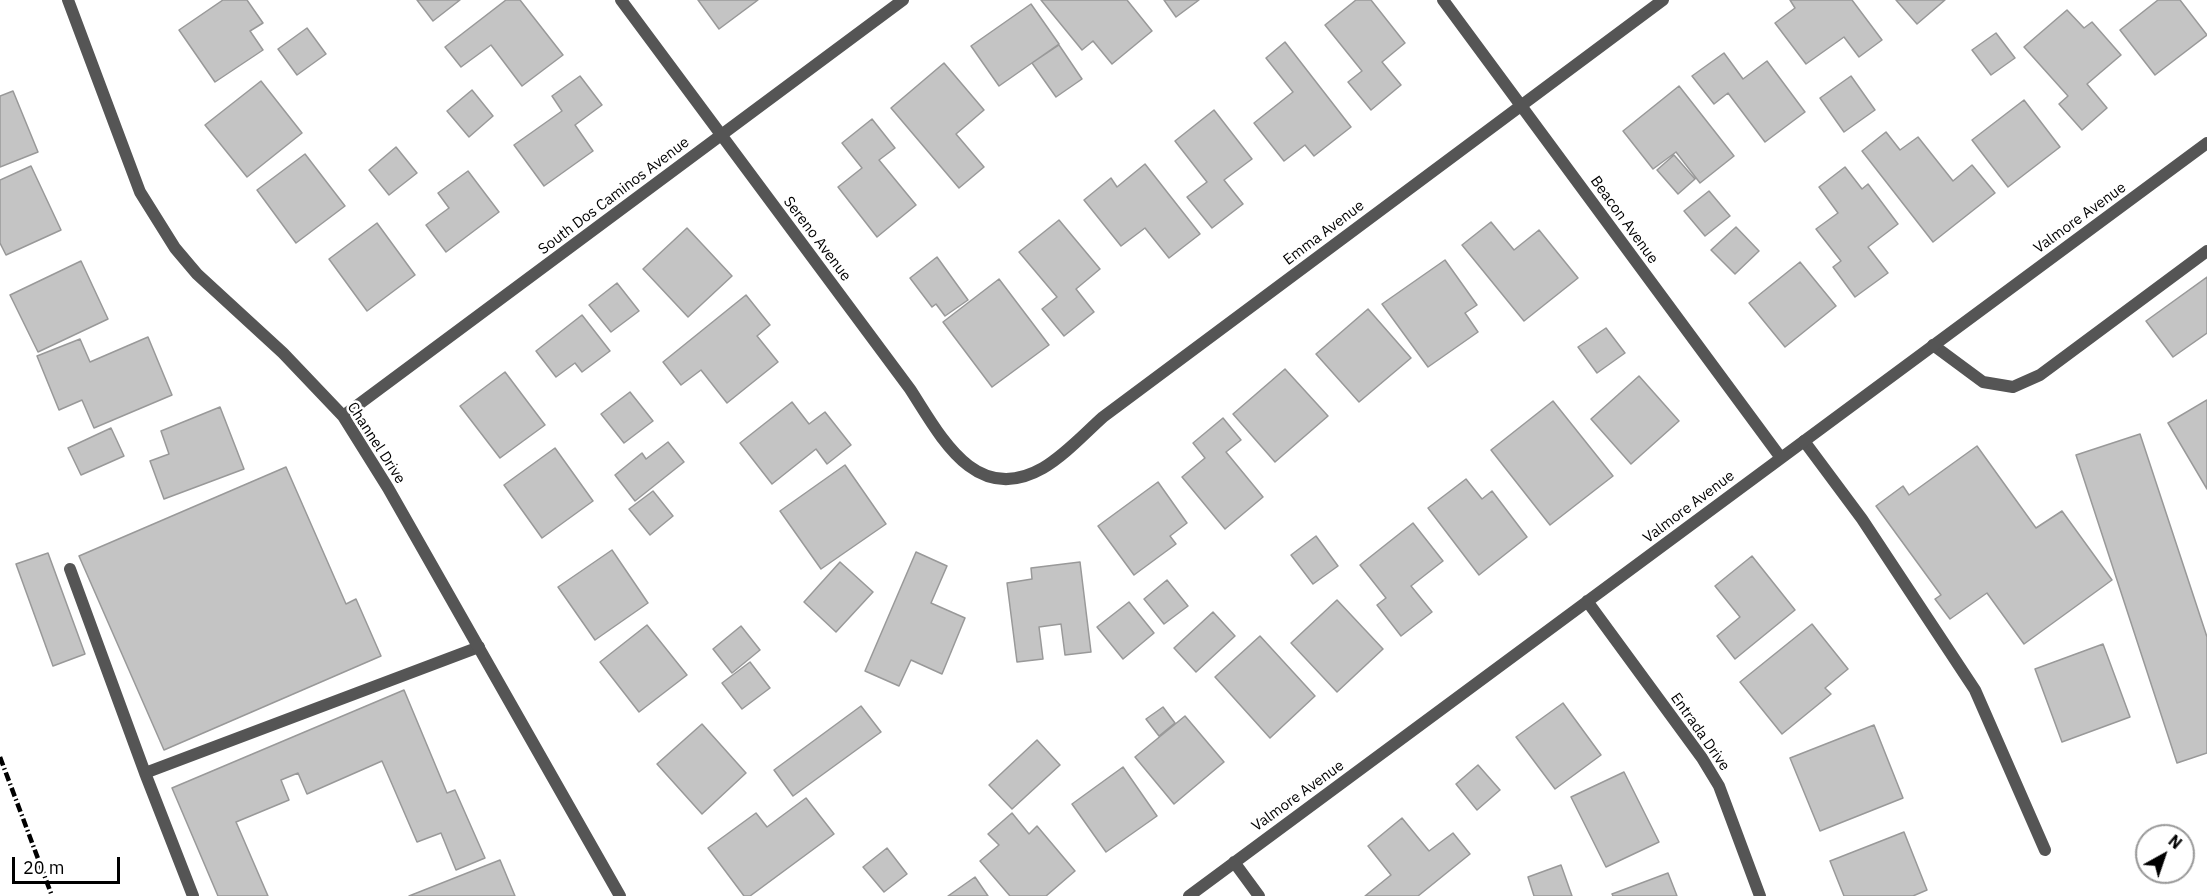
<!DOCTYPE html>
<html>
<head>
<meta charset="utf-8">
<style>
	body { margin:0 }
	#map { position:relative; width:2207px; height:896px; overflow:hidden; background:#fff; font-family:"IBM Plex Sans",sans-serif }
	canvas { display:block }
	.north { position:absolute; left:2135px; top:824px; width:60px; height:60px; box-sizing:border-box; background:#fff; border:2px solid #999; border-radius:50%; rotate:40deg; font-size:16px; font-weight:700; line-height:24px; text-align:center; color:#000 }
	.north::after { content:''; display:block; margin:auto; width:21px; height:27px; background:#000; clip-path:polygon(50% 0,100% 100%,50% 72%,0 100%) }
	.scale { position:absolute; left:12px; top:857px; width:108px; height:27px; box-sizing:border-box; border:3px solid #000; border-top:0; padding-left:8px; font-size:18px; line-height:21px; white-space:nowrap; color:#000; -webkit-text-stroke:4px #fff; paint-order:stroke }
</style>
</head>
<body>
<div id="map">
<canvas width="2207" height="896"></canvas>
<div class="north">N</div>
<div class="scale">20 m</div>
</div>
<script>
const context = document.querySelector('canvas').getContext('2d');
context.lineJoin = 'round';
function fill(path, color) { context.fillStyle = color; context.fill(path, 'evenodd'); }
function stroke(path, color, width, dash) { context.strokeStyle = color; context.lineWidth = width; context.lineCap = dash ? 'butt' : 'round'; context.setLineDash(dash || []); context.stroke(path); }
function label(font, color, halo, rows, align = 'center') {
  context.font = font + ' "IBM Plex Sans",sans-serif'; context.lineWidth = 5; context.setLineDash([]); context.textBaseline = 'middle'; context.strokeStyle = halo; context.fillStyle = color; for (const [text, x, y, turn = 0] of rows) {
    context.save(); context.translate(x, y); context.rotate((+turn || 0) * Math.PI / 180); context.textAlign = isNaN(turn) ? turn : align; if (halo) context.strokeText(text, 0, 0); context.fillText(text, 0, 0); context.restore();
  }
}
const building = new Path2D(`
	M223 0H247L263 23 250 31 263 50 215 82 179 30Z
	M417 0H460L433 21Z
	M506 0H520L563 55 522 86 491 45 461 67 445 47Z
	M698 0H758L719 29Z
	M1041 0H1127L1152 31 1112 64 1093 41 1082 50Z
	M1164 0H1199L1176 17Z
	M1356 0H1371L1405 43 1382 62 1401 85 1371 110 1348 82 1362 71 1325 25Z
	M1790 0H1852L1882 40 1859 57 1844 37 1806 64 1775 23 1795 8Z
	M1896 0H1945L1917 24Z
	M2158 0H2180L2207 35 2155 75 2120 30Z
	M1031 4 1059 44 999 86 971 46Z
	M2067 10 2084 28 2092 22 2121 55 2087 84 2107 108 2082 130 2059 104 2068 96 2024 47Z
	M307 28 326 54 297 75 278 49Z
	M1996 33 2015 58 1991 75 1972 50Z
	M1285 42 1351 127 1314 156 1305 145 1284 161 1254 123 1293 92 1266 58Z
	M1059 45 1082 79 1056 97 1032 63Z
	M1724 53 1743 79 1767 61 1805 112 1765 142 1728 93 1714 104 1692 76Z
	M944 63 984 110 956 134 984 167 959 188 891 108Z
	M580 76 602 105 575 125 593 151 544 186 514 145 562 111 552 96Z
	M1851 76 1875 110 1844 132 1820 98Z
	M261 81 302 133 247 177 205 125Z
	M1679 86 1734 156 1700 183 1676 152 1653 169 1623 131Z
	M472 90 493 116 469 137 447 111Z
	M13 91 38 152 0 167V96Z
	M2024 100 2060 147 2008 187 1972 140Z
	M1214 110 1252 159 1224 180 1243 204 1212 228 1187 197 1207 182 1175 141Z
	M872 119 895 148 879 160 916 205 877 237 838 187 862 168 842 143Z
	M1886 132 1900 150 1918 137 1953 181 1972 165 1995 193 1933 242 1862 151Z
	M396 147 417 173 389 195 369 170Z
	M305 154 345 206 296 243 257 190Z
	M1674 155 1695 179 1678 194 1657 170Z
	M1145 164 1200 234 1169 258 1145 228 1121 246 1084 200 1111 178 1117 187Z
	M31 166 61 230 6 255 0 243V180Z
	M1845 167 1862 189 1868 184 1898 224 1868 247 1888 273 1855 297 1833 267 1841 261 1816 229 1838 213 1819 187Z
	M468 171 499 212 446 252 426 225 449 208 438 193Z
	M1709 191 1730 216 1705 236 1684 211Z
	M1059 220 1100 269 1076 289 1094 312 1064 336 1042 309 1057 297 1019 252Z
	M1491 222 1514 250 1539 230 1578 278 1524 321 1462 245Z
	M377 223 415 275 367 311 329 259Z
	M1736 227 1759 251 1735 274 1711 250Z
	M687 228 732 276 688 317 643 269Z
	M937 257 968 300 945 316 936 304 932 307 910 278Z
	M1445 260 1477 305 1465 313 1478 332 1428 367 1382 304Z
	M81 261 108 319 38 352 10 295Z
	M1800 262 1836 306 1785 347 1749 303Z
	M2207 277V333L2173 357 2146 321Z
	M999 279 1049 345 992 387 943 322Z
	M617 283 639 311 611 332 589 305Z
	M746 295 770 325 757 336 778 362 727 403 701 370 681 385 663 362Z
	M1368 309 1411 358 1359 402 1316 354Z
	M582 315 610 351 582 372 575 363 556 377 536 351Z
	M1606 328 1625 353 1597 373 1578 347Z
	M148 337 172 395 94 428 82 400 59 410 37 356 80 339 90 362Z
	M1285 369 1328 416 1275 462 1233 414Z
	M505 372 545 425 500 458 460 406Z
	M1639 376 1679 421 1631 464 1591 419Z
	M630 392 653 421 624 443 601 414Z
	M2207 400V489L2168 423Z
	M1553 401 1613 476 1550 525 1491 450Z
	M792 402 809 424 825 412 851 445 827 464 816 449 772 484 740 443Z
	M220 407 244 469 164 499 150 461 169 454 161 431Z
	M1223 418 1241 440 1226 452 1263 497 1225 529 1182 477 1205 458 1193 443Z
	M111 428 124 456 81 475 68 448Z
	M2140 434 2207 637V753L2177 763 2076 455Z
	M668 442 684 462 635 501 615 475 642 453 646 459Z
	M1977 446 2036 528 2062 511 2112 580 2024 644 1987 593 1950 619 1935 599 1941 595 1876 506 1903 486 1909 495Z
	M555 448 593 501 542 538 504 485Z
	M845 465 886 524 821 569 780 511Z
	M286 467 346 604 356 599 381 656 164 750 79 556Z
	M1466 479 1482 499 1492 491 1527 537 1479 575 1428 508Z
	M1158 482 1187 523 1170 536 1176 544 1134 575 1098 526Z
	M653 491 673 516 650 535 629 509Z
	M1413 523 1443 561 1411 586 1432 612 1401 636 1377 605 1386 598 1360 565Z
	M1316 536 1338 566 1313 584 1291 555Z
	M612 550 648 603 595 640 558 587Z
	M916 552 947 566 931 603 965 618 942 674 911 660 899 686 865 671Z
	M48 553 85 654 53 666 16 564Z
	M1752 556 1795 610 1735 659 1717 636 1740 617 1715 586Z
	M840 562 873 592 836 632 804 602Z
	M1080 562 1091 652 1065 655 1061 624 1039 627 1043 659 1017 662 1007 583 1032 579 1031 568Z
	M1167 580 1188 606 1164 624 1144 599Z
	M1337 600 1383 649 1337 692 1291 643Z
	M1129 602 1154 633 1123 659 1097 627Z
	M1213 612 1235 636 1196 672 1174 648Z
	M1812 624 1848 669 1825 688 1831 694 1782 734 1740 682Z
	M647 625 687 675 639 712 600 662Z
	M741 626 760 650 732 673 713 649Z
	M1260 636 1315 696 1270 738 1215 677Z
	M2103 644 2130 717 2062 742 2035 669Z
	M750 662 770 688 742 709 722 683Z
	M404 690 447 793 455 790 485 858 456 870 441 833 417 842 382 761 307 794 298 773 281 780 289 800 236 822 268 896H218L172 788Z
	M1563 703 1601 755 1555 789 1516 737Z
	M861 706 881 732 793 796 774 770Z
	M1163 707 1175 723 1159 736 1146 719Z
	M1185 716 1224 762 1174 804 1135 757Z
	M702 724 746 773 702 814 657 764Z
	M1874 725 1903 798 1820 831 1790 758Z
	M1037 740 1060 765 1012 809 989 785Z
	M1478 765 1500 790 1477 810 1456 784Z
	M1123 767 1157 816 1106 852 1072 804Z
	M1624 772 1659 842 1606 867 1571 797Z
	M806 798 834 834 750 896H744L708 848 756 813 767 827Z
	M1012 813 1029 834 1037 826 1075 871 1046 896H1010L980 861 999 845 988 834Z
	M1402 818 1429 851 1453 833 1470 854 1418 896H1365L1391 875 1368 846Z
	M1904 832 1927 890 1913 896H1844L1830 861Z
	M887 848 907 874 884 892 863 867Z
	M500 860 515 896H409Z
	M1561 865 1572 896H1534L1528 877Z
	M1668 873 1677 896H1613L1612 894Z
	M975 877 988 896H948Z`);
fill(building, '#c4c4c4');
stroke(building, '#999', 1.5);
stroke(new Path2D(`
	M1933 345 1983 382 2013 387 2040 375 2207 251
	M1804 441 1862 519 1975 690 2045 850
	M70 569 145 773
	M193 896 145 773 479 647`), '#555', 12);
stroke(new Path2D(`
	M68 0 140 192 175 248 197 274 283 353 343 416 388 488 620 896
	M621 0 910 389C940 435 975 507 1043 468 1065 455 1084 434 1103 417L1663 0
	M1443 0 1781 458
	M343 416 903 0
	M1587 601 1702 758 1719 786 1760 896
	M1234 862 1259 896
	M1189 896 2207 143`), '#555', 12);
stroke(new Path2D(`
	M0 757 52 896`), '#000', 4.5, [9, 3, 1.5, 3]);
label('15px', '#000', '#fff', [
	["South Dos Caminos Avenue",614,196,-37],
	["Valmore Avenue",2080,218,-36],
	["Beacon Avenue",1624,220,54],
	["Emma Avenue",1324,233,-37],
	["Sereno Avenue",817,239,53],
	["Channel Drive",376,443,57],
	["Valmore Avenue",1689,507,-37],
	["Entrada Drive",1700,732,55],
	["Valmore Avenue",1298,796,-36]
]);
</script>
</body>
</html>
